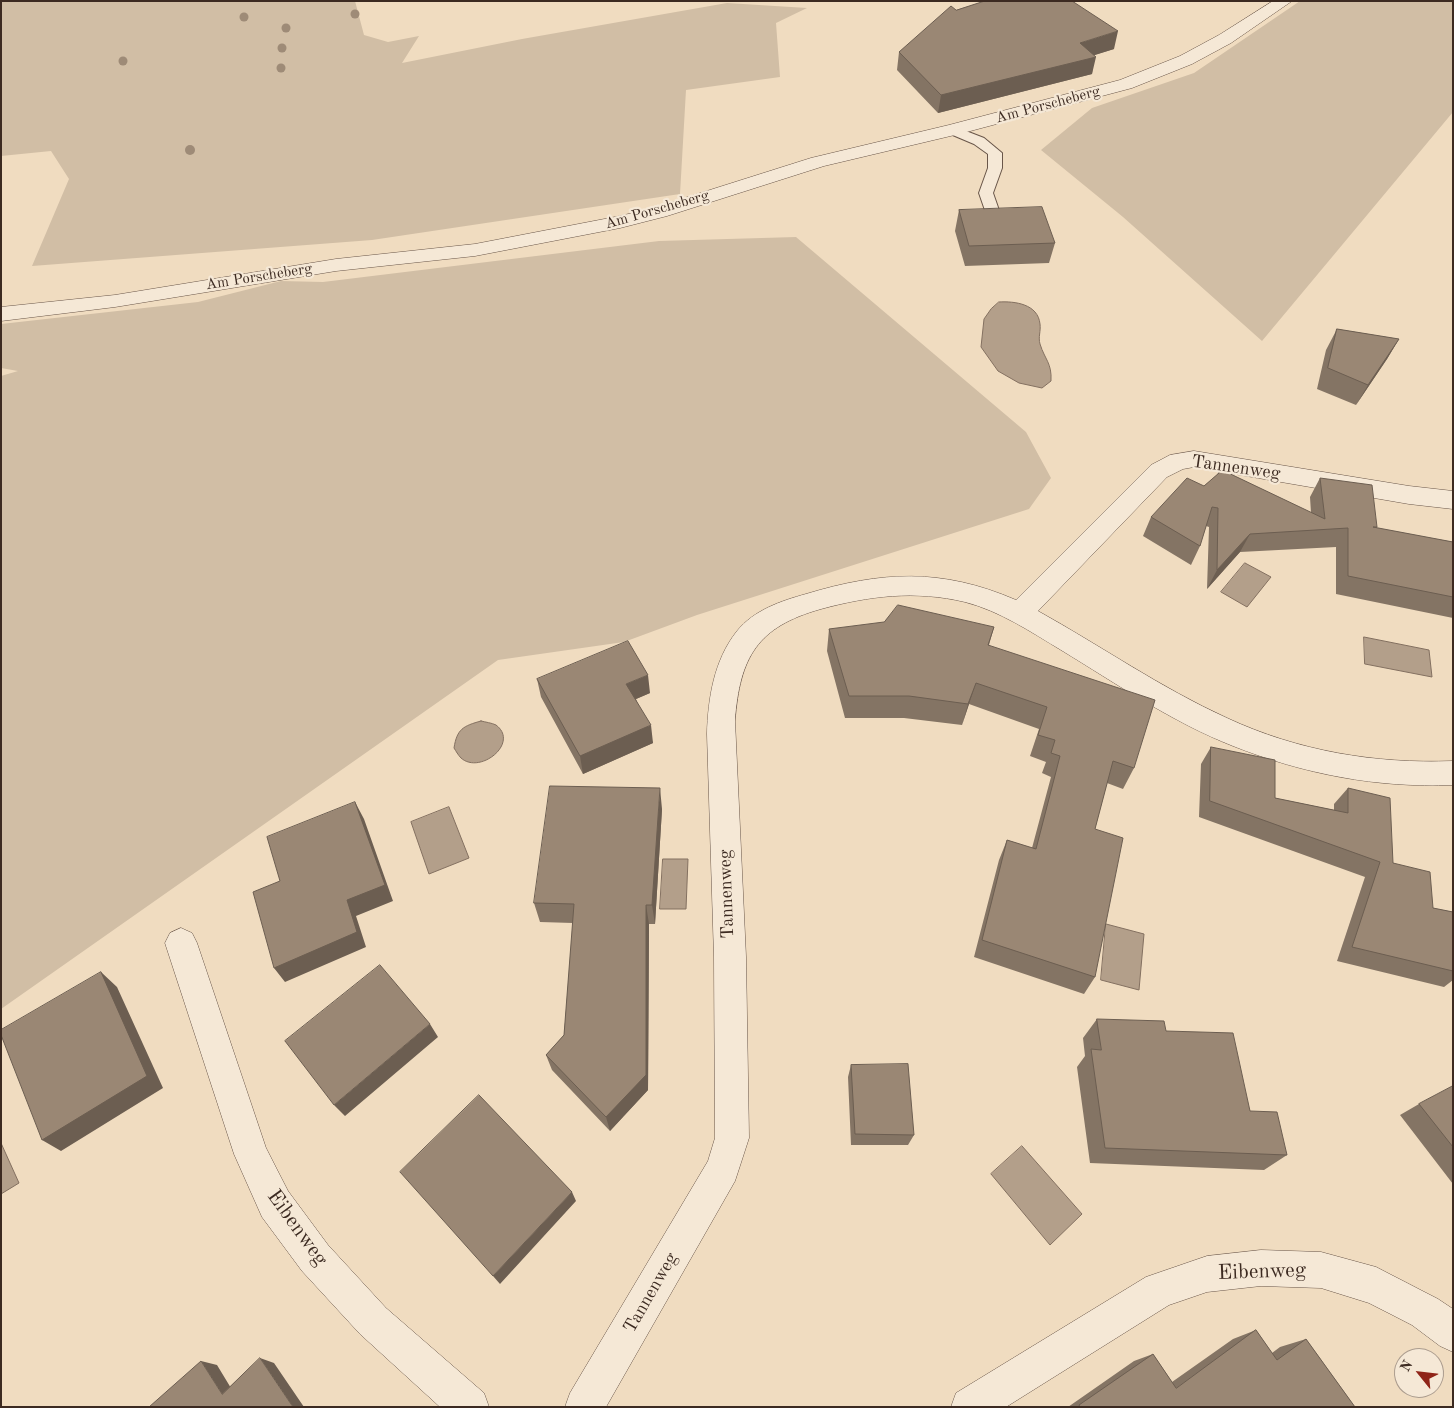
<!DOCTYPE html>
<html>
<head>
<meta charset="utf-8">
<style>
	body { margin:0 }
	#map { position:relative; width:1454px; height:1408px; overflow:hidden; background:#f0dcc0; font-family:"Old Standard TT",serif }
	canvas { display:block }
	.frame { position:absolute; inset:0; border:2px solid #3c2a21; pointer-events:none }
	.north { position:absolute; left:1394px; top:1348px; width:50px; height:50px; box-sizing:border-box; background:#f5e8d6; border:1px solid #ab9c8e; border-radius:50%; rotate:299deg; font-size:14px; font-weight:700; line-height:20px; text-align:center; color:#3c2a21 }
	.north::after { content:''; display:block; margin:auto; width:18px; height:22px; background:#8f2418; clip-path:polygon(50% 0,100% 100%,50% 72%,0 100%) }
</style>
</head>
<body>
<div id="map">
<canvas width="1454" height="1408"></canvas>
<div class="frame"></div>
<div class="north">N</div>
</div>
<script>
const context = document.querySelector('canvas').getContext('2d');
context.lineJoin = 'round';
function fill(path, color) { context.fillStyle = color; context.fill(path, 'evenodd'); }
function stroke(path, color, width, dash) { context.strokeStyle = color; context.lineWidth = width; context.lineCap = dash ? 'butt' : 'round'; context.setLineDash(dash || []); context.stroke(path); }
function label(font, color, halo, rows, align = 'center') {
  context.font = font + ' "Old Standard TT",serif'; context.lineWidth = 4.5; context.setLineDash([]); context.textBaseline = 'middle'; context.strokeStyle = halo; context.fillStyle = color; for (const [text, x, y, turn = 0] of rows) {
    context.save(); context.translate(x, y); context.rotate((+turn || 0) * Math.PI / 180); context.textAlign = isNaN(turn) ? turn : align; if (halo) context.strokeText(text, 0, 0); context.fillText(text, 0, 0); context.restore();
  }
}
fill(new Path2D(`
	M1 1H355L364 35 388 42 419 36 402 63 522 39 727 3 807 8 776 23 780 77 686 90 680 194 372 240 32 266 69 179 51 151 1 156Z
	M1300 1H1453V112L1262 341 1123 217 1041 150 1092 108 1194 73Z
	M796 237 1026 432 1051 478 1029 509 697 615 624 642 498 660 1 1009V376L18 371 1 368V324L198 302 281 281 323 282 659 241Z`), '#d1bea5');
const water = new Path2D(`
	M999 302C1015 301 1038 304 1040 324 1041 331 1038 337 1040 344 1045 360 1052 363 1051 381L1042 388 1019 383 998 371 981 347 984 319 991 309Z
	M1245 563 1271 577 1247 607 1221 592Z
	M1364 637 1429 650 1432 677 1365 664Z
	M481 721C485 722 492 723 496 725 520 743 480 775 461 758 458 755 456 751 454 748 457 729 463 726 481 721Z
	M449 807 469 858 429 874 411 822Z
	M663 859H688L686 909H660Z
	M1106 924 1144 934 1139 990 1101 980Z
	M1 1143 19 1183 1 1194Z
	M1022 1146 1082 1214 1050 1245 991 1174Z`);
fill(water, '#b39f8a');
stroke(water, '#837060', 1);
const service = new Path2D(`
	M953 126 984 138 1002 153V168L993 193 1001 216 998 219H988L979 193 988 168V154L974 144 948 133 946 130Z`);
const minor = new Path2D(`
	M1273 1H1292L1231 43 1192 64 1132 88 959 134 824 166 667 216 620 228 475 256 336 271 115 307 1 321V307L115 295 336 259 475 244 620 216 653 208 811 158 949 125 1120 80 1180 56 1219 35Z
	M1194 451 1409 486 1453 491V509L1409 504 1194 467 1183 469 1167 477 1038 611C1101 646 1161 688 1227 718 1298 751 1375 764 1453 761V785C1376 788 1304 774 1233 746 1172 722 1117 684 1061 650 1031 632 1000 611 965 602 915 590 869 596 821 609 757 627 740 657 735 721L746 957 749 1138 735 1181 606 1407H565L570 1393 708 1161 715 1138 714 957 707 734C708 698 714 660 737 631 754 610 781 601 806 594 882 571 942 568 1016 600L1151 465 1170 455Z
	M181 928 192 933 197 943 266 1148 288 1191 328 1245 386 1308 484 1393 489 1407H440L360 1334 302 1271 262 1217 234 1154 165 943 170 933Z
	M1261 1250 1321 1252 1376 1267 1438 1299 1453 1309V1352L1440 1346 1412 1325 1369 1303 1321 1288 1261 1286 1207 1292 1169 1305 1006 1407H951L956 1393 1146 1277 1207 1256Z`);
stroke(service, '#695649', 2);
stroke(minor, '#695649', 1);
fill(service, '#f5e8d6');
fill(minor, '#f5e8d6');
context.fillStyle = '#9e8b77';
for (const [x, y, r] of [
	[355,14,4.5],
	[244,17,4.5],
	[286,28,4.5],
	[282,48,4.5],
	[123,61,4.5],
	[281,68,4.5],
	[190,150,5]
]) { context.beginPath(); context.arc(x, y, r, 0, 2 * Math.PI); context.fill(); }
fill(new Path2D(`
	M956 10 1114 49 1094 55 1092 74 938 113 897 70 899 52Z
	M959 210 1055 243 1049 263 965 266 955 231Z
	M1337 329 1399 339 1387 359 1356 405 1317 389 1326 350Z
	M1220 469 1311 513 1310 497 1320 478 1377 527V528L1453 542V618L1336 594V547L1240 552 1207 589 1209 527 1206 526 1200 546 1191 565 1143 536 1151 517 1204 486 1217 475Z
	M994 627 989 645 1134 768 1123 789 1107 783 1095 829V977L1084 994 974 957 999 860 1007 840 1032 848 1051 777 1042 773 1046 762 1030 756 1039 729 969 704 962 725 904 718H845L827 651 829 629Z
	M537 679 650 693 636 699 653 743 583 774 541 697Z
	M1211 747 1275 798 1334 810V804L1348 788 1393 863 1433 908 1453 912V980L1444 987 1337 961 1365 877 1199 817 1201 764Z
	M662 809 655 924H649L648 1090 610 1131 552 1070 546 1055 564 1035 573 923 540 922 534 903Z
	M1097 1019 1250 1111 1287 1155 1264 1170 1090 1163 1077 1067 1085 1056 1083 1038Z
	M851 1065 914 1135 908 1145H851L848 1077Z
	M1453 1086V1184L1400 1115 1419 1104Z
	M1256 1330 1272 1353 1280 1347 1306 1339 1355 1407H1068L1134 1361 1153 1354 1172 1382 1233 1339Z`), '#847464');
fill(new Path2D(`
	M1118 31 1114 49 1076 61 1080 43Z
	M1096 57 1092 74 938 113 941 95Z
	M1399 339 1387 359 1356 405 1368 385Z
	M1250 534 1240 552 1207 589 1217 570Z
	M648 675 650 693 629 702 626 684Z
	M976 683 962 725 968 704Z
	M651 725 653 743 583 774 580 756Z
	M660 788 662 809 655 924 652 905Z
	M355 802 364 819 393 901 356 916 366 947 285 982 274 968 347 900Z
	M646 905 649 924 648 1090 610 1131 606 1117Z
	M101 972 117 987 163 1088 61 1151 42 1140Z
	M430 1024 438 1037 345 1116 334 1105Z
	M572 1192 576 1201 500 1284 493 1276Z
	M260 1358 274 1363 304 1407H293Z
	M201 1361 217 1365 237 1398 222 1394Z`), '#6c5e51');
const building = new Path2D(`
	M985 1H1072L1118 31 1080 43 1096 57 941 95 899 52 951 6 956 10Z
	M1042 207 1055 243 969 246 959 210Z
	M1337 329 1399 339 1368 385 1328 368Z
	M1220 469 1325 519 1320 478 1372 485 1377 527H1373L1453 542V597L1348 576V528L1250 534 1217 570 1218 508 1212 507 1200 546 1151 517 1187 478 1204 486 1219 473Z
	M898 605 994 627 988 645 1155 700 1134 768 1113 761 1095 829 1123 838 1095 977 982 940 1007 840 1036 849 1060 756 1051 753 1055 740 1038 735 1047 707 976 683 968 704 909 696H849L829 629 884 622Z
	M628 641 648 675 626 684 651 725 580 756 537 679Z
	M1211 747 1275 760V798L1348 813V788L1390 798 1393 863 1430 872 1433 908 1453 912V971L1352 947 1380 862 1210 801Z
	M550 786 660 788 652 905H646V1075L606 1117 546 1055 564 1035 574 904 534 903Z
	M355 802 385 885 347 900 357 932 274 968 253 892 280 881 267 837Z
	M380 965 430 1024 334 1105 285 1041Z
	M101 972 147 1076 42 1140 1 1035V1030Z
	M1097 1019 1164 1021 1166 1031 1233 1033 1250 1111 1277 1112 1287 1155 1105 1148 1091 1049 1101 1050Z
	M908 1064 914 1135 855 1134 851 1065Z
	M1453 1086V1147L1419 1104Z
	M479 1095 572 1192 493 1276 400 1172Z
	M1256 1330 1277 1360 1306 1339 1355 1407H1080L1079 1405 1153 1354 1176 1388Z
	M260 1358 293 1407H149L201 1361 222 1394Z`);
fill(building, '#9a8774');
stroke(building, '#6c5e51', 1);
label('15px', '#3c2a21', '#f5e8d6', [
	["Am Porscheberg",1048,105,-15],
	["Am Porscheberg",657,210,-16],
	["Am Porscheberg",259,277,-9]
]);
label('18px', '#3c2a21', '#f5e8d6', [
	["Tannenweg",1236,468,8],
	["Tannenweg",727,894,-92],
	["Tannenweg",651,1293,-60]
]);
label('21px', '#3c2a21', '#f5e8d6', [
	["Eibenweg",297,1228,54],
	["Eibenweg",1262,1272,-2]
]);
</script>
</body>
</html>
